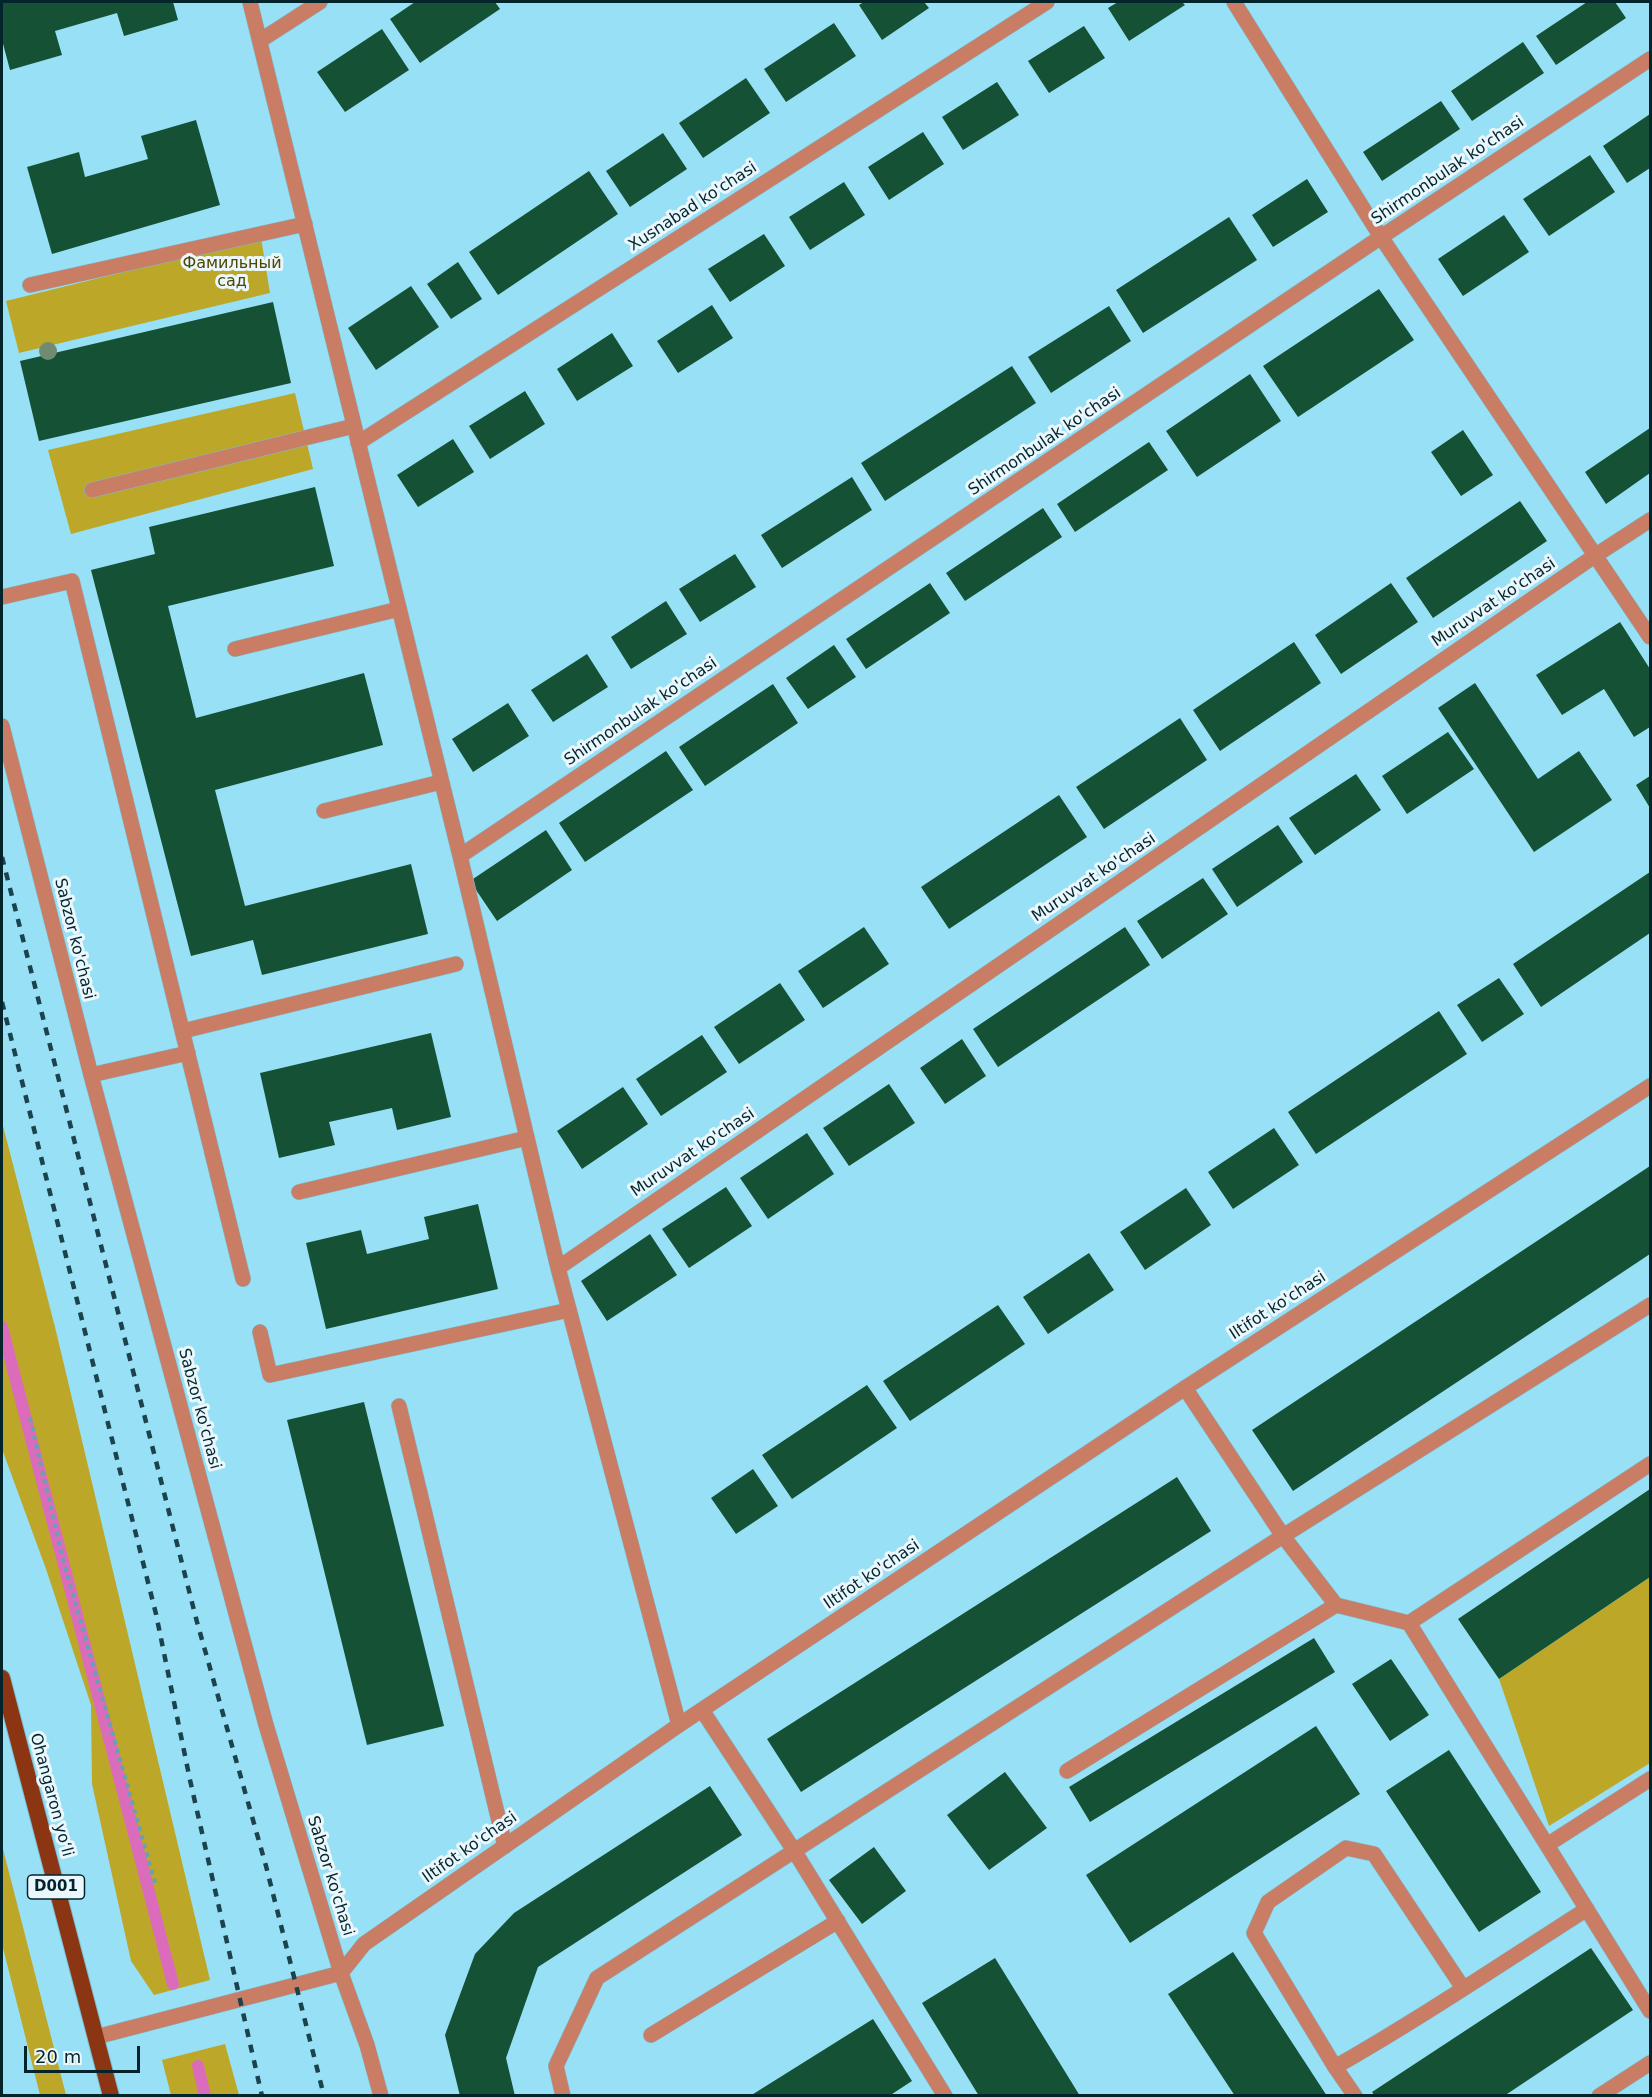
<!DOCTYPE html>
<html>
<head>
<meta charset="utf-8">
<style>
	body { margin:0 }
	#map { position:relative; width:1652px; height:2097px; overflow:hidden; background:#98e0f6; font-family:"DejaVu Sans",sans-serif }
	canvas { display:block }
	.frame { position:absolute; inset:0; border:3px solid #04242c; pointer-events:none }
	.scale { position:absolute; left:24px; top:2046px; width:116px; height:27px; box-sizing:border-box; border:3px solid #04242c; border-top:0; padding-left:8px; font-size:18px; line-height:21px; white-space:nowrap; color:#04242c; -webkit-text-stroke:4px #eaf7fc; paint-order:stroke }
</style>
</head>
<body>
<div id="map">
<canvas width="1652" height="2097"></canvas>
<div class="frame"></div>
<div class="scale">20 m</div>
</div>
<script>
const context = document.querySelector('canvas').getContext('2d');
context.lineJoin = 'round';
function fill(path, color) { context.fillStyle = color; context.fill(path, 'evenodd'); }
function stroke(path, color, width, dash) { context.strokeStyle = color; context.lineWidth = width; context.lineCap = dash ? 'butt' : 'round'; context.setLineDash(dash || []); context.stroke(path); }
function label(font, color, halo, rows, align = 'center') {
  context.font = font + ' "DejaVu Sans",sans-serif'; context.lineWidth = 6; context.setLineDash([]); context.textBaseline = 'middle'; context.strokeStyle = halo; context.fillStyle = color; for (const [text, x, y, turn = 0] of rows) {
    context.save(); context.translate(x, y); context.rotate((+turn || 0) * Math.PI / 180); context.textAlign = isNaN(turn) ? turn : align; if (halo) context.strokeText(text, 0, 0); context.fillText(text, 0, 0); context.restore();
  }
}
fill(new Path2D(`
	M261 238 270 293 19 353 6 301Z
	M295 393 313 469 71 534 48 450Z
	M2 1122 56 1331 210 1980 154 1995 131 1961 92 1784 91 1705 46 1569 2 1449Z
	M1650 1577V1763L1549 1826 1499 1679Z
	M2 1845 66 2095H40L2 1944Z
	M225 2044 239 2095H171L162 2060Z`), '#bda728');
stroke(new Path2D(`
	M2 1327 173 1984
	M198 2066 205 2096`), '#db6cbc', 12);
fill(new Path2D(`
	M2 2H173L178 20 124 36 117 13 55 31 62 55 10 70 2 40Z
	M415 2H495L500 9 420 63 390 19Z
	M864 2H924L929 8 882 40 859 5Z
	M1118 2H1182L1185 5 1129 41 1108 8Z
	M1587 2H1615L1626 18 1556 65 1536 36Z
	M834 23 856 56 786 102 764 69Z
	M1084 26 1105 58 1049 93 1028 61Z
	M382 29 409 70 345 112 317 72Z
	M1523 42 1544 73 1472 121 1451 91Z
	M746 78 770 113 703 158 679 123Z
	M997 82 1019 115 963 150 942 117Z
	M1441 101 1460 129 1382 181 1363 152Z
	M1650 114V168L1627 183 1603 146Z
	M196 120 220 205 52 254 27 167 79 152 85 177 148 159 141 136Z
	M923 132 944 164 889 200 868 167Z
	M663 133 687 169 630 207 606 171Z
	M1590 155 1615 192 1549 236 1523 199Z
	M589 171 618 214 498 295 469 252Z
	M1307 179 1328 212 1273 247 1252 215Z
	M844 182 865 215 810 250 789 217Z
	M1504 215 1529 252 1463 296 1438 259Z
	M1229 217 1257 260 1143 333 1116 290Z
	M764 234 785 266 730 302 708 269Z
	M458 262 482 299 451 319 427 284Z
	M411 286 439 327 376 370 348 328Z
	M1379 289 1414 340 1298 417 1263 366Z
	M273 302 291 383 39 441 20 361Z
	M712 305 733 338 678 373 657 341Z
	M1109 306 1131 341 1051 393 1028 357Z
	M612 333 633 366 577 401 557 369Z
	M1012 366 1036 403 885 501 861 463Z
	M1250 374 1281 421 1197 477 1166 431Z
	M525 391 545 424 490 459 469 426Z
	M1650 428V473L1606 504 1585 472Z
	M1463 430 1493 475 1461 496 1431 452Z
	M453 439 474 472 418 507 397 475Z
	M1149 442 1168 470 1075 532 1057 504Z
	M852 477 872 510 782 568 761 535Z
	M315 487 334 566 168 606 196 718 364 673 383 745 215 790 245 906 411 864 428 934 262 975 253 940 191 956 91 570 155 554 149 527Z
	M1520 501 1547 541 1433 618 1406 578Z
	M1043 508 1062 537 965 601 946 573Z
	M735 554 756 587 700 622 679 589Z
	M930 583 950 613 866 669 846 639Z
	M1391 583 1418 622 1341 674 1315 635Z
	M666 601 687 634 631 669 611 637Z
	M1620 622 1650 669V727L1634 737 1604 689 1562 715 1536 675Z
	M1294 642 1321 683 1220 751 1193 710Z
	M834 645 856 677 808 709 786 678Z
	M587 654 608 687 553 722 531 690Z
	M1475 683 1538 779 1579 751 1612 800 1534 852 1438 708Z
	M773 684 798 723 705 786 679 747Z
	M508 703 529 736 473 772 452 739Z
	M1180 718 1207 760 1104 829 1076 787Z
	M1448 732 1474 769 1407 814 1382 776Z
	M666 751 693 790 585 862 559 823Z
	M1356 774 1381 810 1315 855 1289 818Z
	M1650 776V808L1636 785Z
	M1059 795 1087 837 949 929 921 887Z
	M1278 825 1303 862 1237 907 1212 869Z
	M546 830 572 870 497 921 470 881Z
	M1650 872V933L1541 1007 1513 964Z
	M1203 878 1228 914 1162 959 1137 921Z
	M864 927 889 964 823 1008 798 971Z
	M1125 927 1150 965 998 1067 973 1029Z
	M1499 978 1524 1014 1482 1042 1457 1005Z
	M780 983 805 1020 739 1064 714 1027Z
	M1439 1011 1467 1054 1316 1154 1288 1112Z
	M431 1033 451 1117 397 1130 392 1108 329 1122 335 1145 279 1158 260 1073Z
	M702 1035 727 1072 661 1116 636 1079Z
	M962 1039 986 1076 945 1104 920 1068Z
	M889 1084 915 1123 849 1166 823 1128Z
	M623 1087 648 1124 582 1169 557 1131Z
	M1274 1128 1299 1165 1233 1209 1208 1172Z
	M807 1133 834 1174 768 1219 740 1178Z
	M1650 1166V1254L1293 1491 1252 1430Z
	M726 1187 752 1226 689 1268 662 1229Z
	M1186 1188 1211 1225 1145 1270 1120 1232Z
	M478 1204 498 1289 326 1329 306 1243 361 1230 367 1254 429 1239 424 1217Z
	M650 1234 677 1275 607 1321 581 1281Z
	M1089 1253 1114 1290 1048 1334 1023 1297Z
	M998 1305 1025 1344 910 1421 883 1381Z
	M867 1385 897 1428 792 1499 762 1455Z
	M364 1402 444 1726 367 1745 287 1420Z
	M753 1469 778 1506 736 1534 711 1498Z
	M1177 1477 1211 1531 801 1792 767 1739Z
	M1650 1489V1577L1499 1679 1458 1619Z
	M1314 1638 1335 1672 1090 1822 1069 1787Z
	M1391 1659 1429 1715 1390 1741 1352 1684Z
	M1316 1726 1360 1794 1130 1943 1086 1875Z
	M1449 1750 1541 1892 1479 1932 1386 1791Z
	M1005 1772 1047 1828 989 1870 947 1815Z
	M710 1786 742 1835 538 1967 506 2058 515 2096H460L445 2035 475 1954 514 1913Z
	M874 1847 906 1891 862 1924 829 1880Z
	M1591 1948 1633 2010 1504 2096H1375L1372 2092Z
	M1233 1952 1327 2096H1235L1168 1994Z
	M995 1958 1080 2096H979L922 2003Z
	M873 2019 912 2081 889 2096H750Z`), '#145135');
const service = new Path2D(`
	M30 285 305 224
	M92 490 354 426
	M2 597 72 581 243 1279
	M235 649 399 609
	M324 811 441 782
	M183 1031 456 964
	M91 1075 188 1053
	M299 1192 527 1138
	M260 1332 270 1375 569 1310
	M1185 1388 1283 1536 1336 1605 1409 1623 1650 2011
	M399 1406 505 1846
	M1409 1623 1650 1464
	M702 1710 795 1852 945 2096
	M1067 1771 1336 1605
	M1547 1845 1650 1779
	M1463 1988 1374 1854 1346 1848 1268 1902 1254 1933 1335 2067C1421 2018 1504 1962 1587 1909
	M651 2035 838 1921
	M1335 2067 1355 2096
	M563 2096 556 2066 597 1978 1283 1536 1650 1305
	M1599 2096 1650 2063`);
const minor = new Path2D(`
	M250 2 460 856 558 1268 679 1725
	M1234 2 1381 237 1650 637
	M261 40 320 2
	M358 443 1047 2
	M460 856 1381 237 1650 59
	M558 1268 1596 555 1650 520`);
const tertiary = new Path2D(`
	M2 726 91 1075 266 1725 341 1973 367 2045 381 2096
	M96 2037 341 1973 364 1944 679 1725 1185 1388 1650 1086`);
const trunk = new Path2D(`
	M2 1678 111 2096`);
stroke(service, '#7dbed2', 16);
stroke(minor, '#7dbed2', 16);
stroke(tertiary, '#7dbed2', 16);
stroke(trunk, '#7dbed2', 18);
stroke(new Path2D(`
	M30 1418 62 1556 156 1886`), '#67a1b3', 4, [4.5, 4.5]);
stroke(service, '#c97d64', 15);
stroke(minor, '#c97d64', 15);
stroke(tertiary, '#c97d64', 15);
stroke(trunk, '#8b3512', 16);
stroke(new Path2D(`
	M2 857 197 1622 266 1866 324 2096
	M2 1002 156 1614 190 1780 262 2096`), '#1c424d', 4.5, [8, 8]);
context.fillStyle = '#708b71';
for (const [x, y] of [
	[48,351]
]) { context.beginPath(); context.arc(x, y, 9, 0, 2 * Math.PI); context.fill(); }
for (const [x, y, w] of [
	[56,1887,57]
]) { const box = new Path2D(); box.roundRect(x - w / 2, y - 12, w, 24, 4.5); context.fillStyle = '#eaf7fc'; context.fill(box); stroke(box, '#04242c', 1.5); }
label('bold 15px', '#04242c', null, [
	["D001",56,1887]
]);
label('16px', '#04242c', '#eaf7fc', [
	["Shirmonbulak ko'chasi",1448,171,-34],
	["Xusnabad ko'chasi",693,207,-33],
	["Shirmonbulak ko'chasi",1045,442,-34],
	["Muruvvat ko'chasi",1494,603,-34],
	["Shirmonbulak ko'chasi",641,712,-34],
	["Muruvvat ko'chasi",1094,878,-34],
	["Sabzor ko'chasi",74,939,76],
	["Muruvvat ko'chasi",693,1153,-34],
	["Iltifot ko'chasi",1278,1306,-33],
	["Sabzor ko'chasi",199,1409,75],
	["Iltifot ko'chasi",872,1575,-34],
	["Ohangaron yoʻli",51,1795,75],
	["Iltifot ko'chasi",470,1848,-35],
	["Sabzor ko'chasi",330,1876,73]
]);
label('16px', '#504604', '#eaf7fc', [
	["Фамильный",232,264],
	["сад",232,282]
]);
</script>
</body>
</html>
